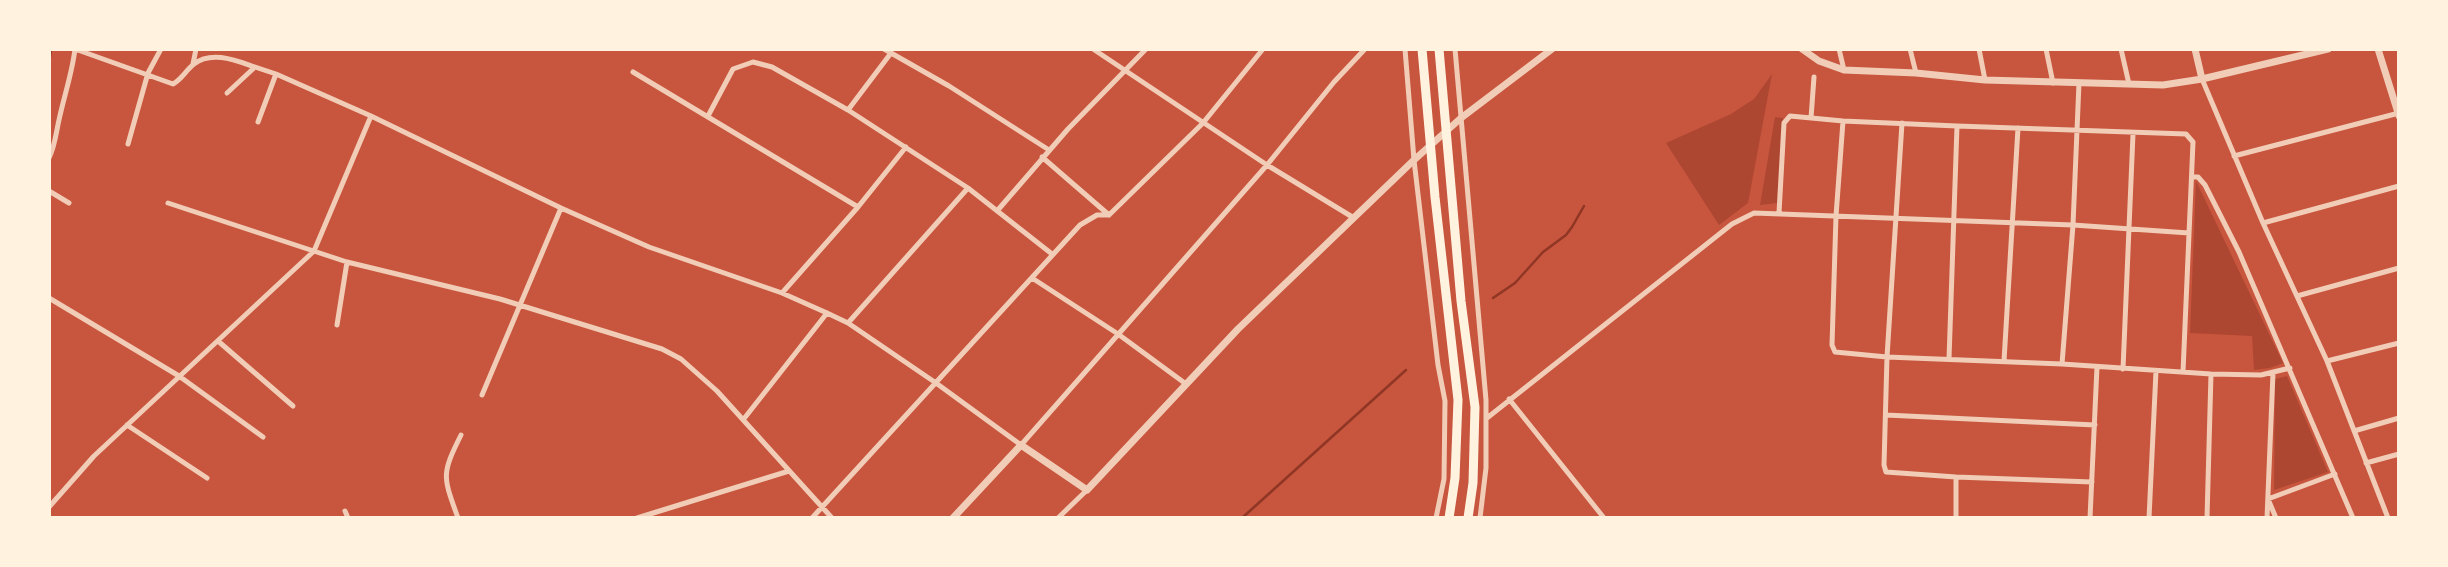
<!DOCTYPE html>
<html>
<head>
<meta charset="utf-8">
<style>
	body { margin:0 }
	#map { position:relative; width:2448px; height:567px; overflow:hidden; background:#c8553d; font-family:Figtree,sans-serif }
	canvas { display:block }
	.frame { position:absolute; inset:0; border:51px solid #fff3e0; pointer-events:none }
</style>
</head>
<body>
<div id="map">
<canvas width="2448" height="567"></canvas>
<div class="frame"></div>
</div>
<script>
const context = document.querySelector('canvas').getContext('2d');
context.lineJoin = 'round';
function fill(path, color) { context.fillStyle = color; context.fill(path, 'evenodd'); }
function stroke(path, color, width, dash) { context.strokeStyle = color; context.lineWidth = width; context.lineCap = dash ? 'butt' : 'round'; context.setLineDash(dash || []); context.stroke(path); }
fill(new Path2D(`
	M1772 74 1748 203 1719 225 1666 143 1731 114 1754 99Z
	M1775 117 1783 118 1777 203 1760 205Z
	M2196 181 2283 363 2270 368 2254 370 2252 336 2190 333Z
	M2287 376 2328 472 2274 490 2275 379Z`), '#ae4732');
stroke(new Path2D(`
	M49 64 51 49
	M1493 298 1515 283 1543 252 1566 235 1572 227 1584 206
	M1242 518 1406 370`), '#8f3625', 2.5);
stroke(new Path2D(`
	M75 49 173 84C182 79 186 70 194 64 212 50 237 61 255 67
	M884 49 949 86 1049 150
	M1093 49 1267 165 1354 218
	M1405 49 1414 160 1438 365 1445 401 1444 479 1436 518
	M1455 49 1486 400V468L1480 518
	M1839 49 1844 70
	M1910 49 1916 73
	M1979 49 1985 80
	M2046 49 2053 83
	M2121 49 2129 84
	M193 64 196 49
	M633 72 858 207
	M2202 79 2263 223 2327 361 2388 518
	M227 93 255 67 276 74
	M848 110 891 53
	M708 116 733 69 753 62 772 67 848 110 968 188 1052 254
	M1811 118 1814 77
	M1843 121 1836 216 1832 345 1835 352 1887 357 2062 364 2211 374 2261 375 2290 368
	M258 122 276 74 371 116 561 208 649 247 782 293 827 313 848 323 936 383 1021 445 1267 165 1334 82 1365 49
	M1902 123 1887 357 1884 465 1886 472 1956 477 2092 482
	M128 144 148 73 161 49
	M2234 156 2399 113
	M1042 157 1109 215
	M49 158C55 146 56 133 59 120 64 96 72 74 75 49
	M2193 177H2198L2205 185 2239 252 2353 518
	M49 191 69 203
	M168 203 347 262 500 299 662 349 681 359 717 391 832 518
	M997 211 1068 129 1146 49
	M1779 213 1784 123 1790 116 1843 121 1957 126 2186 134 2193 142 2183 372
	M2263 223 2399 186
	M1032 278 1118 334 1186 384
	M782 293 858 207 906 147
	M2297 296 2399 268
	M49 298 179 376 263 437
	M848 323 968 188
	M337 325 347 262
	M218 341 293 406
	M1949 359 1957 126
	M2004 361 2018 128
	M2327 361 2399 343
	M2062 364 2073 225 2079 83
	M2123 369 2133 134
	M482 395 561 208
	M1509 399 1604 518
	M1886 415 2095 425
	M1487 418 1732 224 1754 213 2073 225 2189 233
	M743 420 827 313
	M127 425 207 478
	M2354 431 2399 418
	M2366 463 2399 454
	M49 507 94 456 314 251 371 116
	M345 511 348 518
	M458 518C443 476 441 475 461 435
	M637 518 789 471
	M812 518 1080 225 1097 215H1109L1203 123 1263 49
	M1058 518 1087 490
	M1956 518V477
	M2090 518 2097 367
	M2149 518 2156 371
	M2207 518 2211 374
	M2267 518 2273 373
	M2276 518 2268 499 2335 474`), '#f1ccb7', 5);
stroke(new Path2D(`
	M1802 49 1819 61 1844 70 1916 73 1985 80 2163 85 2202 79 2328 49
	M2195 49 2202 79
	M2378 49 2399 116
	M953 518 1021 445 1087 490 1238 329 1414 160 1461 118 1552 49`), '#f1ccb7', 7);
stroke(new Path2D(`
	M1422 49 1435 197 1458 400 1455 478 1449 518
	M1439 49 1461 301 1475 407 1473 483 1468 518`), '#fff3e0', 9);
</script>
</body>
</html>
